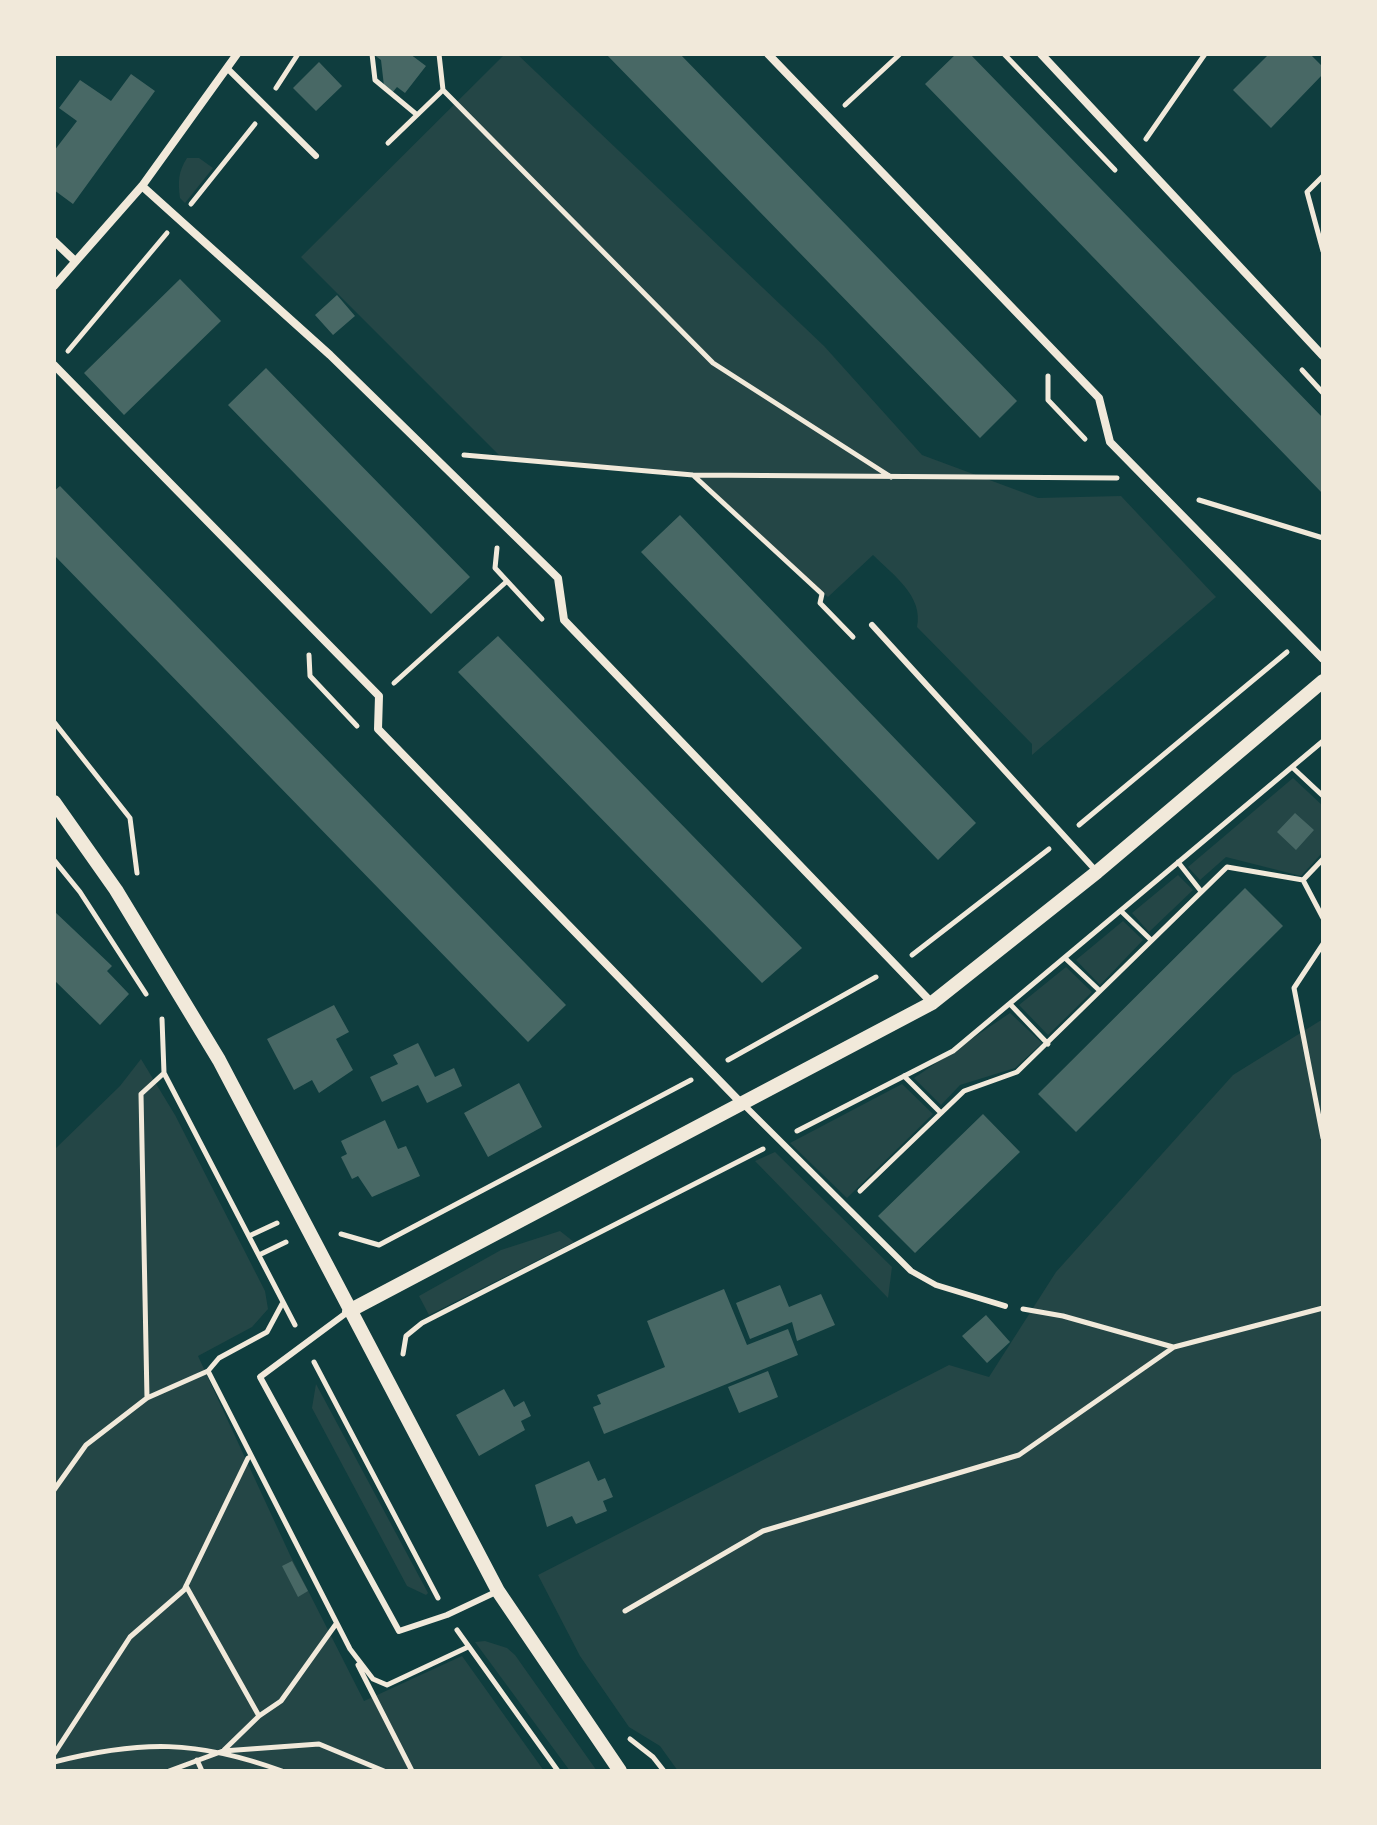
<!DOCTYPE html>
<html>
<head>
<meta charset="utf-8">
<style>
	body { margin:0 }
	#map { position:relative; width:1377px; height:1825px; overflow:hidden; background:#0f3d3e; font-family:Literata,serif }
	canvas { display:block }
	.frame { position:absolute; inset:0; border:56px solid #f1e9da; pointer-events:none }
</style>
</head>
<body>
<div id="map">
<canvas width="1377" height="1825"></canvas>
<div class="frame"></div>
</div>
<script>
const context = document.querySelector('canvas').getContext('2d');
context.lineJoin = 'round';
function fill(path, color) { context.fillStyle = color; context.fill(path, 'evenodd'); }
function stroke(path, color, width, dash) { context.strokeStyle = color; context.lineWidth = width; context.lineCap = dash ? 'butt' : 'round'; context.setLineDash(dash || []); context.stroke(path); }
fill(new Path2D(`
	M505 54H517L824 346 922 455 1038 498 1121 496 1216 597 1032 755V744L917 627C924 596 892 574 873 555L828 597 693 475 504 460 301 257Z
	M187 158H199L213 168 185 203 180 198C178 182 178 172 187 158Z
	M1293 778 1323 806V852L1301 876 1226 857 1200 880 1188 867Z
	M1178 875 1193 890 1149 932 1132 913Z
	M1123 921 1143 940 1100 985 1076 960Z
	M1066 967 1092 992 1048 1035 1019 1005Z
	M1010 1013 1042 1043 1015 1068 960 1085 941 1105 914 1078Z
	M1323 1019V1771H678L660 1746 629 1727 580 1656 538 1575 949 1365 989 1377 1056 1272 1233 1075Z
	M141 1059 175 1115 265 1291 268 1309 252 1327 198 1356 290 1555 364 1701 462 1656 544 1771H54V1150L120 1086Z
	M902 1084 933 1114 847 1198 790 1143Z
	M775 1152 892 1267 888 1298 755 1161Z
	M560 1231 574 1242 429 1315 419 1296 501 1250Z
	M316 1384 428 1593 426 1595 407 1586 312 1408Z
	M485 1641 507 1648 515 1655 597 1771H570L475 1642Z`), '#244646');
fill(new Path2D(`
	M373 54H410L426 66 405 93 397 87 392 93 384 86 381 60Z
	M606 54H680L1017 401 980 438Z
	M956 54H970L1323 418V494L925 84Z
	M1269 54H1310L1323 67V74L1271 128 1233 90Z
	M319 62 342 86 316 111 293 88Z
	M131 74 155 91 73 204 54 190V151L77 121 59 108 80 80 111 101Z
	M180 279 221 321 124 415 84 373Z
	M337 295 355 316 333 335 315 315Z
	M266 368 470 577 431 614 228 405Z
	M60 486 566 1005 528 1042 54 555V491Z
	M680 515 976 823 938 860 641 552Z
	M498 636 802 948 762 983 458 672Z
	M1295 813 1314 830 1296 850 1277 832Z
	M1245 888 1283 926 1076 1132 1038 1094Z
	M54 911 112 966 107 971 129 994 100 1025 54 980Z
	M334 1005 349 1032 336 1039 353 1070 319 1093 312 1080 294 1090 267 1039Z
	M418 1043 435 1077 454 1068 462 1086 427 1103 418 1085 382 1102 370 1077 398 1064 393 1055Z
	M519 1083 542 1127 488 1157 464 1113Z
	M983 1114 1020 1152 915 1253 878 1216Z
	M385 1120 398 1149 406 1146 420 1176 372 1197 358 1176 352 1179 341 1157 347 1154 341 1141Z
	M780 1285 789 1307 821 1294 835 1325 797 1341 792 1322 750 1339 736 1303Z
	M724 1289 747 1345 788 1329 798 1355 604 1434 593 1407 601 1404 597 1395 665 1367 647 1321Z
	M986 1315 1010 1342 987 1363 962 1336Z
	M768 1371 778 1397 739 1413 728 1387Z
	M504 1389 514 1407 524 1401 531 1416 521 1421 525 1430 479 1456 456 1415Z
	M589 1461 598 1481 605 1478 613 1497 603 1501 607 1511 576 1524 572 1516 547 1527 535 1485Z
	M292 1561 308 1591 298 1597 282 1566Z`), '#486865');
stroke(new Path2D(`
	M372 54 375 80 416 114
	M439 54 443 90 713 363 891 477
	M1004 54 1115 170
	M276 88 298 54
	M845 105 900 54
	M1146 139 1205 54
	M388 143 443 90
	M1323 176 1307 192 1323 251
	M191 204 255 124
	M68 351 167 233
	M1302 370 1323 393
	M1048 376V400L1085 439
	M464 455 693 475 1117 478
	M694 476 822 594 820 603 853 637
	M1199 500 1323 538
	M497 548 495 568 542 619
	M309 655 310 676 357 726
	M394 683 506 582
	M54 722 130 818 137 873
	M1292 767 1323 796
	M1079 825 1287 652
	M54 860 80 892 146 994
	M1178 862 1200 890
	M1303 880 1323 918
	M1121 911 1150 939
	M1323 944 1294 988 1323 1138
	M912 955 1049 849
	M1065 958 1100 991
	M1010 1004 1048 1044
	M162 1019 164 1073 295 1325
	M728 1060 876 977
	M904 1076 941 1113
	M797 1131 953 1051 1323 741
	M860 1191 964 1091 1017 1072 1227 867 1303 880 1323 859
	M341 1234 379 1245 691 1080
	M249 1236 277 1223
	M259 1255 286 1242
	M282 1304 267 1332 219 1358 208 1371 350 1649 373 1679 387 1685 468 1647
	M1023 1309 1063 1316 1173 1347
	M403 1354 406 1336 422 1323 763 1149
	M314 1362 438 1598
	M147 1398 141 1094 164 1073
	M54 1490 86 1445 147 1398 208 1371
	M186 1586 259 1716
	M625 1611 763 1531 1019 1455 1174 1347 1323 1308
	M457 1630 558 1771
	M358 1665 412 1771
	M630 1739 653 1757 664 1771
	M224 1750 259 1716 281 1701 336 1624
	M54 1754 130 1637 184 1590 248 1458
	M197 1760 202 1771
	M54 1762C141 1740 197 1740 282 1771
	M169 1771 223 1751 319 1744 384 1771`), '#f1e9da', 5);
stroke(new Path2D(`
	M228 69 316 156
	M872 625 1097 872
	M744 1105 911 1271 936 1285 1005 1306
	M349 1311 260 1377 399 1631 447 1615 498 1591`), '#f1e9da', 6);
stroke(new Path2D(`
	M768 54 1099 398 1110 442 1323 659
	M1041 54 1323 356
	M142 186 330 355 558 578 564 620 932 1003
	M54 241 75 261
	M54 286 142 186 237 54
	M54 365 379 696 378 729 742 1104`), '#f1e9da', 8);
stroke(new Path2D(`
	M54 802 116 890 219 1060 498 1591 620 1771
	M349 1311 932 1003 1097 872 1323 681`), '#f1e9da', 14);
</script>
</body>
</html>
